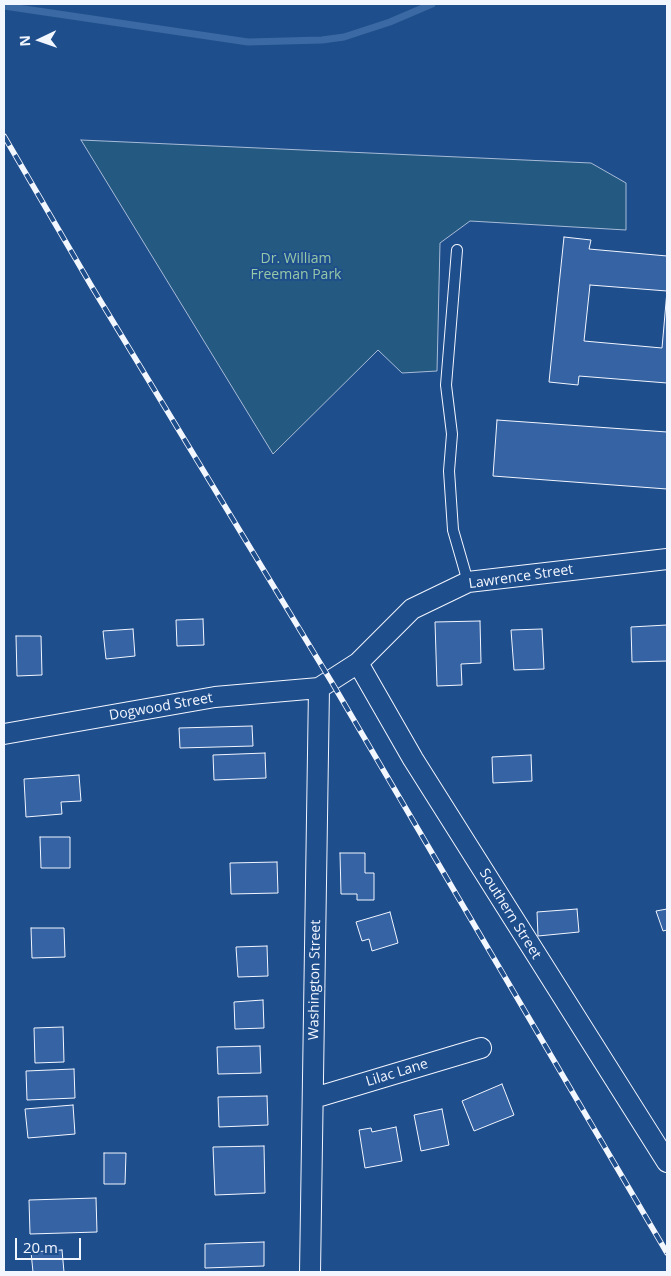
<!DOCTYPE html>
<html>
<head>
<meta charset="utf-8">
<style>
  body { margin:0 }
  #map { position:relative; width:671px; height:1276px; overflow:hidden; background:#1f4e8c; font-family:"Open Sans",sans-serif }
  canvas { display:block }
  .frame { position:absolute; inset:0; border:5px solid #f2f6ff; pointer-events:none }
  .north { position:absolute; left:15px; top:15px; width:50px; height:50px; -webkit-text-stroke:4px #1f4e8c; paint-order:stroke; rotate:267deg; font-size:14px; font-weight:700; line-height:20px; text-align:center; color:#f2f6ff }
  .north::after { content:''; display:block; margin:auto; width:18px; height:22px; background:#f2f6ff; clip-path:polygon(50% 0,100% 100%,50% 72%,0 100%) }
  .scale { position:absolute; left:15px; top:1238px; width:66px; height:22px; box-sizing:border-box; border:2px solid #f2f6ff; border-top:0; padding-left:6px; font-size:15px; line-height:18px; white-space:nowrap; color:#f2f6ff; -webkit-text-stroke:4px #1f4e8c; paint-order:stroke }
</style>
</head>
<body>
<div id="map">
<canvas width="671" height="1276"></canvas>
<div class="frame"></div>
<div class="north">N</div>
<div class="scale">20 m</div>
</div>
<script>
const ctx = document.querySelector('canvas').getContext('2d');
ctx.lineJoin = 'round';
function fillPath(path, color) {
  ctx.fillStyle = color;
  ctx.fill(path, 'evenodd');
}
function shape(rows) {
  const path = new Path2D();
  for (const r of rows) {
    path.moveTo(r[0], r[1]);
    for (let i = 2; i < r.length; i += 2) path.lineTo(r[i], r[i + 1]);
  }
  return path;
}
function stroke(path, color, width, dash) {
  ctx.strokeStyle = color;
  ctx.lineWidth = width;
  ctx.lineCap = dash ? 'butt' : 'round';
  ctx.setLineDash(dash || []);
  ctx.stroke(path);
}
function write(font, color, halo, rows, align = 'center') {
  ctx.font = font + ' "Open Sans",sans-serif';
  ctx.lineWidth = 4;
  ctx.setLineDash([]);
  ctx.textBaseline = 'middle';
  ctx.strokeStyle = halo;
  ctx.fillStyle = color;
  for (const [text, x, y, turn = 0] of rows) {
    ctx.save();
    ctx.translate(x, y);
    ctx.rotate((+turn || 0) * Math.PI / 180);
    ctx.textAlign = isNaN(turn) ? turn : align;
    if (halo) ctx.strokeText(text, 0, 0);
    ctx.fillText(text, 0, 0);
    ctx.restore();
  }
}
const green = shape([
  [81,140,591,163,626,183,626,230,470,221,440,243,437,371,402,373,378,350,273,454,81,140]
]);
const stream = shape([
  [4,6,248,42,322,40,344,37,390,22,432,4]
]);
const building = shape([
  [564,237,591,240,589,249,667,256,667,383,579,376,578,385,549,382,564,237],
  [590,285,667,291,662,348,584,341,590,285],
  [497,420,667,432,667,489,493,476,497,420],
  [203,619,204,645,177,646,176,620,203,619],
  [480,621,481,663,461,664,462,685,437,686,435,622,480,621],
  [667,625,667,661,632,662,631,627,667,625],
  [133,629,135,656,106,659,103,631,133,629],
  [542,629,544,669,514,670,511,630,542,629],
  [16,636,41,636,42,675,17,676,16,636],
  [252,726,253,746,180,748,179,728,252,726],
  [265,753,266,778,214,780,213,755,265,753],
  [531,755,532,781,493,783,492,757,531,755],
  [79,775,81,801,61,802,62,814,26,817,24,779,79,775],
  [40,837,70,837,70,868,41,868,40,837],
  [340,853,365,853,365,873,374,873,374,900,357,900,357,894,341,894,340,853],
  [277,862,278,893,231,894,230,863,277,862],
  [577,909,579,932,538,936,537,912,577,909],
  [667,909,667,930,663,931,656,911,667,909],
  [390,912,398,943,372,951,369,939,362,941,356,922,390,912],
  [31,928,64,928,65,957,32,958,31,928],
  [267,946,268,976,238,977,236,947,267,946],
  [263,1000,264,1028,235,1029,234,1002,263,1000],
  [63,1027,64,1062,35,1063,34,1028,63,1027],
  [260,1046,261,1073,218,1074,217,1047,260,1046],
  [74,1069,75,1098,27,1100,26,1071,74,1069],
  [502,1084,514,1115,474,1131,462,1101,502,1084],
  [267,1096,268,1125,219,1127,218,1097,267,1096],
  [73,1105,75,1134,28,1138,25,1109,73,1105],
  [442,1109,449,1145,421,1151,414,1115,442,1109],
  [396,1127,402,1161,365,1168,359,1130,371,1128,372,1132,396,1127],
  [264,1146,265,1193,215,1195,213,1147,264,1146],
  [104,1153,126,1153,125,1184,104,1184,104,1153],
  [96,1198,97,1232,30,1234,29,1200,96,1198],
  [264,1242,264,1266,205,1268,205,1244,264,1242],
  [62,1250,64,1272,33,1272,31,1252,62,1250]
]);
const service = shape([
  [457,250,446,385,452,434,449,471,453,530,468,582]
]);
const minor = shape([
  [358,663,413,759,667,1162],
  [4,734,215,697,319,688,358,663,412,609,468,582,667,559],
  [314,1098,481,1048],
  [310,1272,319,688]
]);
const rail = shape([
  [4,136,92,287,331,681,667,1253]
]);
const parkNames = [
  ["Dr. William",296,259],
  ["Freeman Park",296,275]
];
const streetNames = [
  ["Lawrence Street",521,577,-8],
  ["Dogwood Street",161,707,-10],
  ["Southern Street",510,914,58],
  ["Washington Street",315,980,-89],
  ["Lilac Lane",397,1073,-17]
];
fillPath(green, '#245a82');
stroke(green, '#a8bbd7', 1);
stroke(stream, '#3b69a3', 7);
fillPath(building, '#3563a3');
stroke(building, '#f2f6ff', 1);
stroke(service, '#f2f6ff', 12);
stroke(minor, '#f2f6ff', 22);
stroke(service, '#1f4e8c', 10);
stroke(minor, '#1f4e8c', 20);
stroke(rail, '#f2f6ff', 5.5);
stroke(rail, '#1f4e8c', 4, [11]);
write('14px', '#97c8a6', '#1f4e8c', parkNames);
write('14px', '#f2f6ff', '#1f4e8c', streetNames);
</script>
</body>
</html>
